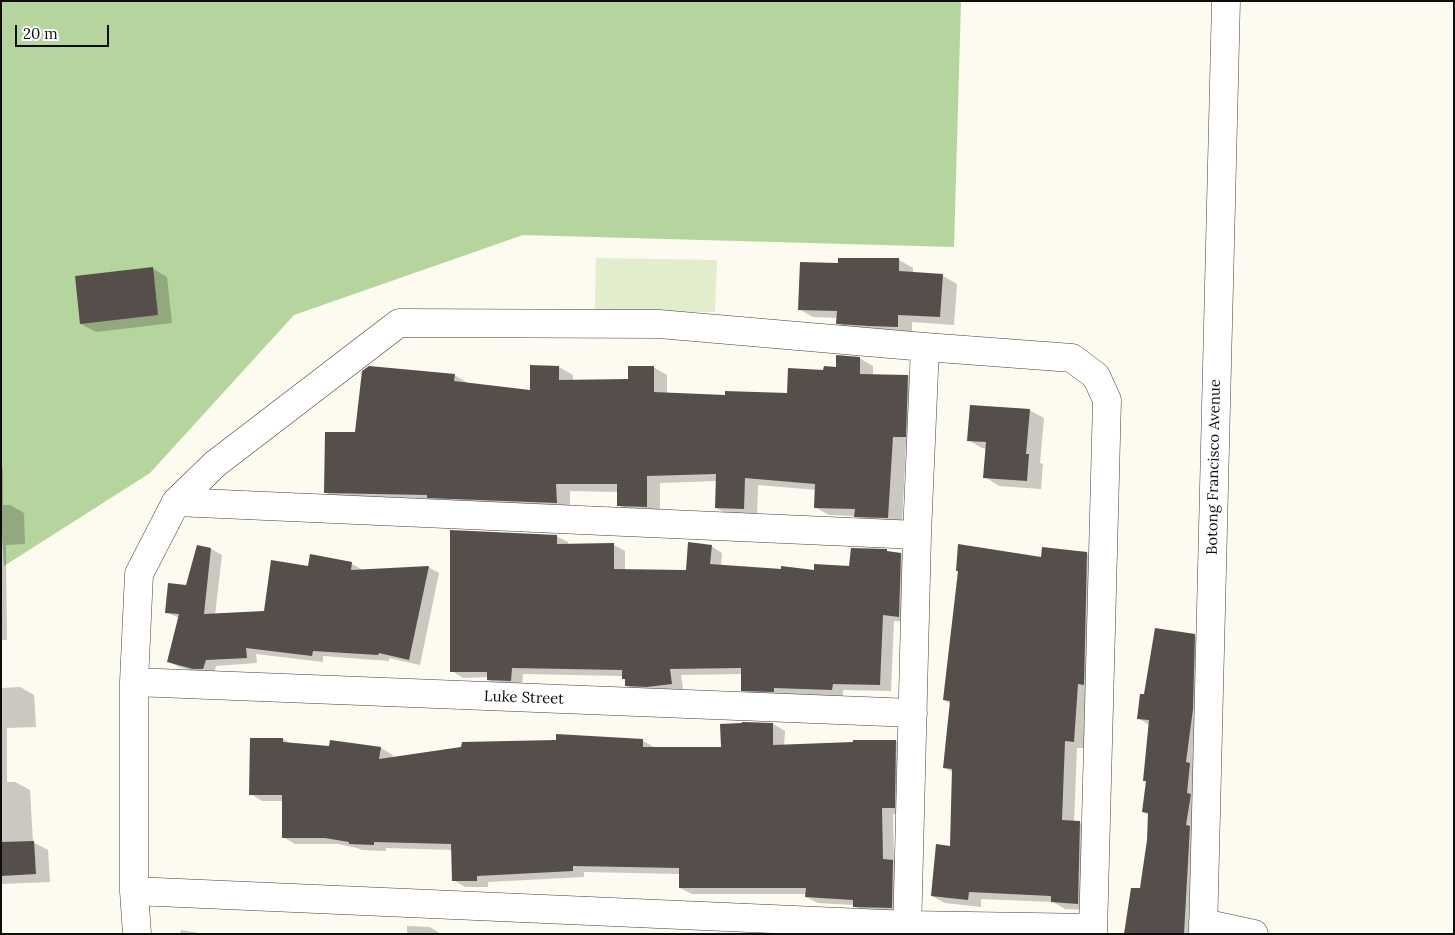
<!DOCTYPE html>
<html>
<head>
<meta charset="utf-8">
<style>
  body { margin:0 }
  #map { position:relative; width:1455px; height:935px; overflow:hidden; background:#fdfaef; font-family:Lora,serif }
  canvas { display:block }
  .frame { position:absolute; inset:0; border:2px solid #0d0d0d; pointer-events:none }
  .scale { position:absolute; left:15px; top:25px; width:94px; height:22px; box-sizing:border-box; border:2px solid #0d0d0d; border-top:0; padding-left:6px; font-size:15px; line-height:18px; white-space:nowrap; color:#0d0d0d; -webkit-text-stroke:4px #fff; paint-order:stroke }
</style>
</head>
<body>
<div id="map">
<canvas width="1455" height="935"></canvas>
<div class="frame"></div>
<div class="scale">20 m</div>
</div>
<script>
const ctx = document.querySelector('canvas').getContext('2d');
ctx.lineJoin = 'round';
function fillPath(path, color) {
  ctx.fillStyle = color;
  ctx.fill(path, 'evenodd');
}
function shape(rows) {
  const path = new Path2D();
  for (const r of rows) {
    path.moveTo(r[0], r[1]);
    for (let i = 2; i < r.length; i += 2) path.lineTo(r[i], r[i + 1]);
  }
  return path;
}
function stroke(path, color, width, dash) {
  ctx.strokeStyle = color;
  ctx.lineWidth = width;
  ctx.lineCap = dash ? 'butt' : 'round';
  ctx.setLineDash(dash || []);
  ctx.stroke(path);
}
function write(font, color, halo, rows, align = 'center') {
  ctx.font = font + ' Lora,serif';
  ctx.lineWidth = 5;
  ctx.setLineDash([]);
  ctx.textBaseline = 'middle';
  ctx.strokeStyle = halo;
  ctx.fillStyle = color;
  for (const [text, x, y, turn = 0] of rows) {
    ctx.save();
    ctx.translate(x, y);
    ctx.rotate((+turn || 0) * Math.PI / 180);
    ctx.textAlign = isNaN(turn) ? turn : align;
    if (halo) ctx.strokeText(text, 0, 0);
    ctx.fillText(text, 0, 0);
    ctx.restore();
  }
}
const forest = shape([
  [1,1,961,1,954,247,523,235,294,315,150,473,4,566,1,519]
]);
const pitch = shape([
  [596,258,717,260,715,312,595,311]
]);
const shadow = shape([
  [899,260,913,268,913,274,943,276,957,284,954,325,912,322,912,335,852,331,838,323,838,318,813,317,799,309,839,265],
  [152,268,167,277,172,323,96,332,81,324],
  [859,358,873,366,873,376,908,376,921,384,919,444,906,444,902,525,869,524,855,516,829,515,815,507,816,490,758,485,757,516,730,515,716,508,717,481,660,483,660,514,632,513,619,505,618,492,570,491,570,510,339,500,325,492,356,434,454,375,468,383,531,391,532,366,559,367,573,375,573,381,629,380,653,367,667,375,667,394,726,396,788,394,824,371,837,368],
  [1029,410,1044,418,1040,463,1043,464,1041,489,999,486,985,477,987,449,982,448,968,440],
  [1,467,3,468,3,505,10,505,24,513,25,544,6,545,7,640,2,640,2,688,20,687,34,695,36,727,7,728,7,782,15,782,30,790,33,842,48,850,50,882,1,884],
  [556,536,568,542,568,545,614,545,625,551,625,571,687,571,711,546,722,553,721,566,815,571,850,568,886,551,901,554,912,560,910,622,894,621,891,691,843,690,843,696,785,694,785,698,754,696,742,690,742,674,681,675,683,689,659,693,637,692,626,685,626,680,623,679,623,676,523,674,522,687,499,686,488,680,488,677,463,678,452,671],
  [211,549,222,555,215,615,266,612,309,567,311,556,352,564,363,570,428,567,439,573,420,665,389,658,389,661,323,656,323,662,256,654,257,663,216,666,214,675,205,674,179,667,168,661,179,618,166,612,187,586],
  [1043,549,1087,553,1100,561,1086,748,1077,748,1074,822,1080,823,1093,830,1091,910,1065,909,1053,902,981,899,981,907,945,903,932,896,951,847,954,773,945,768,951,704,944,700,1042,558],
  [1194,635,1206,642,1197,934,1125,934,1141,890,1148,840,1149,815,1143,812,1147,782,1144,780,1149,725,1138,718,1145,696],
  [773,724,785,731,784,746,896,741,908,748,906,814,893,814,894,862,905,868,903,914,866,913,853,905,818,903,806,897,807,894,692,894,680,888,680,874,584,872,584,877,488,882,488,887,465,887,453,880,453,850,386,848,386,851,362,850,357,848,338,844,295,844,283,837,284,801,262,801,251,794,283,739,291,744,330,748,331,741,381,748,393,755,392,759,643,741,654,747,722,748],
  [407,926,430,927,441,934,407,934],
  [181,930,204,934,180,934]
]);
const building = shape([
  [838,258,899,258,899,271,943,274,940,317,898,315,898,327,869,326,836,324,837,311,798,310,800,262,838,263],
  [153,267,158,315,80,324,75,276],
  [836,355,860,357,860,374,908,375,906,437,893,437,888,518,854,517,855,509,814,508,815,484,745,478,744,509,715,508,716,474,647,476,647,507,617,506,617,484,556,484,557,503,427,498,427,495,324,493,325,432,355,432,362,371,369,366,455,374,454,381,530,390,530,365,559,366,559,380,628,379,628,366,654,366,654,392,725,395,725,391,787,393,788,368,823,370,824,366,836,367],
  [970,405,1030,409,1026,454,1029,454,1027,481,983,478,986,442,967,441],
  [450,530,557,535,557,544,614,543,614,569,686,570,688,542,712,545,710,564,781,569,781,566,814,570,814,564,849,566,851,548,887,549,887,551,901,553,899,617,883,615,880,685,833,684,832,690,774,688,774,692,741,691,741,668,670,669,672,684,647,687,625,686,625,679,622,679,622,670,512,668,511,681,487,680,487,672,450,672],
  [958,544,1041,557,1042,547,1087,552,1084,685,1078,684,1074,742,1065,741,1062,820,1080,821,1078,904,1051,902,1051,896,969,892,968,900,931,896,936,844,950,846,952,769,943,768,950,701,943,700,958,571,956,571],
  [197,545,211,548,204,614,264,611,271,560,308,566,310,554,352,562,351,570,429,566,409,660,379,653,378,655,313,651,312,656,246,648,247,658,206,660,203,669,193,669,167,662,179,614,165,613,168,583,186,585],
  [1155,628,1195,634,1193,709,1186,762,1190,763,1187,793,1191,794,1186,825,1190,826,1184,934,1124,934,1131,888,1140,888,1147,840,1148,813,1142,812,1146,781,1143,781,1149,720,1137,719,1140,694,1144,694],
  [742,722,773,723,773,745,853,742,853,740,896,740,895,808,882,808,883,859,893,860,892,908,853,907,853,900,805,897,806,888,679,888,679,868,573,866,573,871,477,876,477,881,452,881,451,844,374,842,374,845,349,844,349,842,325,838,282,838,282,795,249,795,250,738,283,738,283,742,329,746,330,740,381,747,379,759,461,747,462,742,556,740,556,734,643,739,643,747,721,747,720,724,742,723],
  [34,841,36,874,1,876,1,842]
]);
const minor = shape([
  [176,502,917,535],
  [134,682,913,713],
  [134,891,908,925,1093,928],
  [1203,923,1254,934],
  [137,934,134,891,134,682,139,574,176,502,215,464,399,323,659,324,925,347,1072,358,1096,376,1107,400,1093,934],
  [907,934,917,535,925,347],
  [1203,934,1226,1]
]);
const streetNames = [
  ["Botong Francisco Avenue",1214,467,-89],
  ["Luke Street",524,698,2]
];
fillPath(forest, '#b6d49d');
fillPath(pitch, '#e2edcd');
fillPath(shadow, '#0003');
fillPath(building, '#554e4b');
stroke(minor, '#404040', 29);
stroke(minor, '#fff', 28);
write('15px', '#0d0d0d', '#fff', streetNames);
</script>
</body>
</html>
